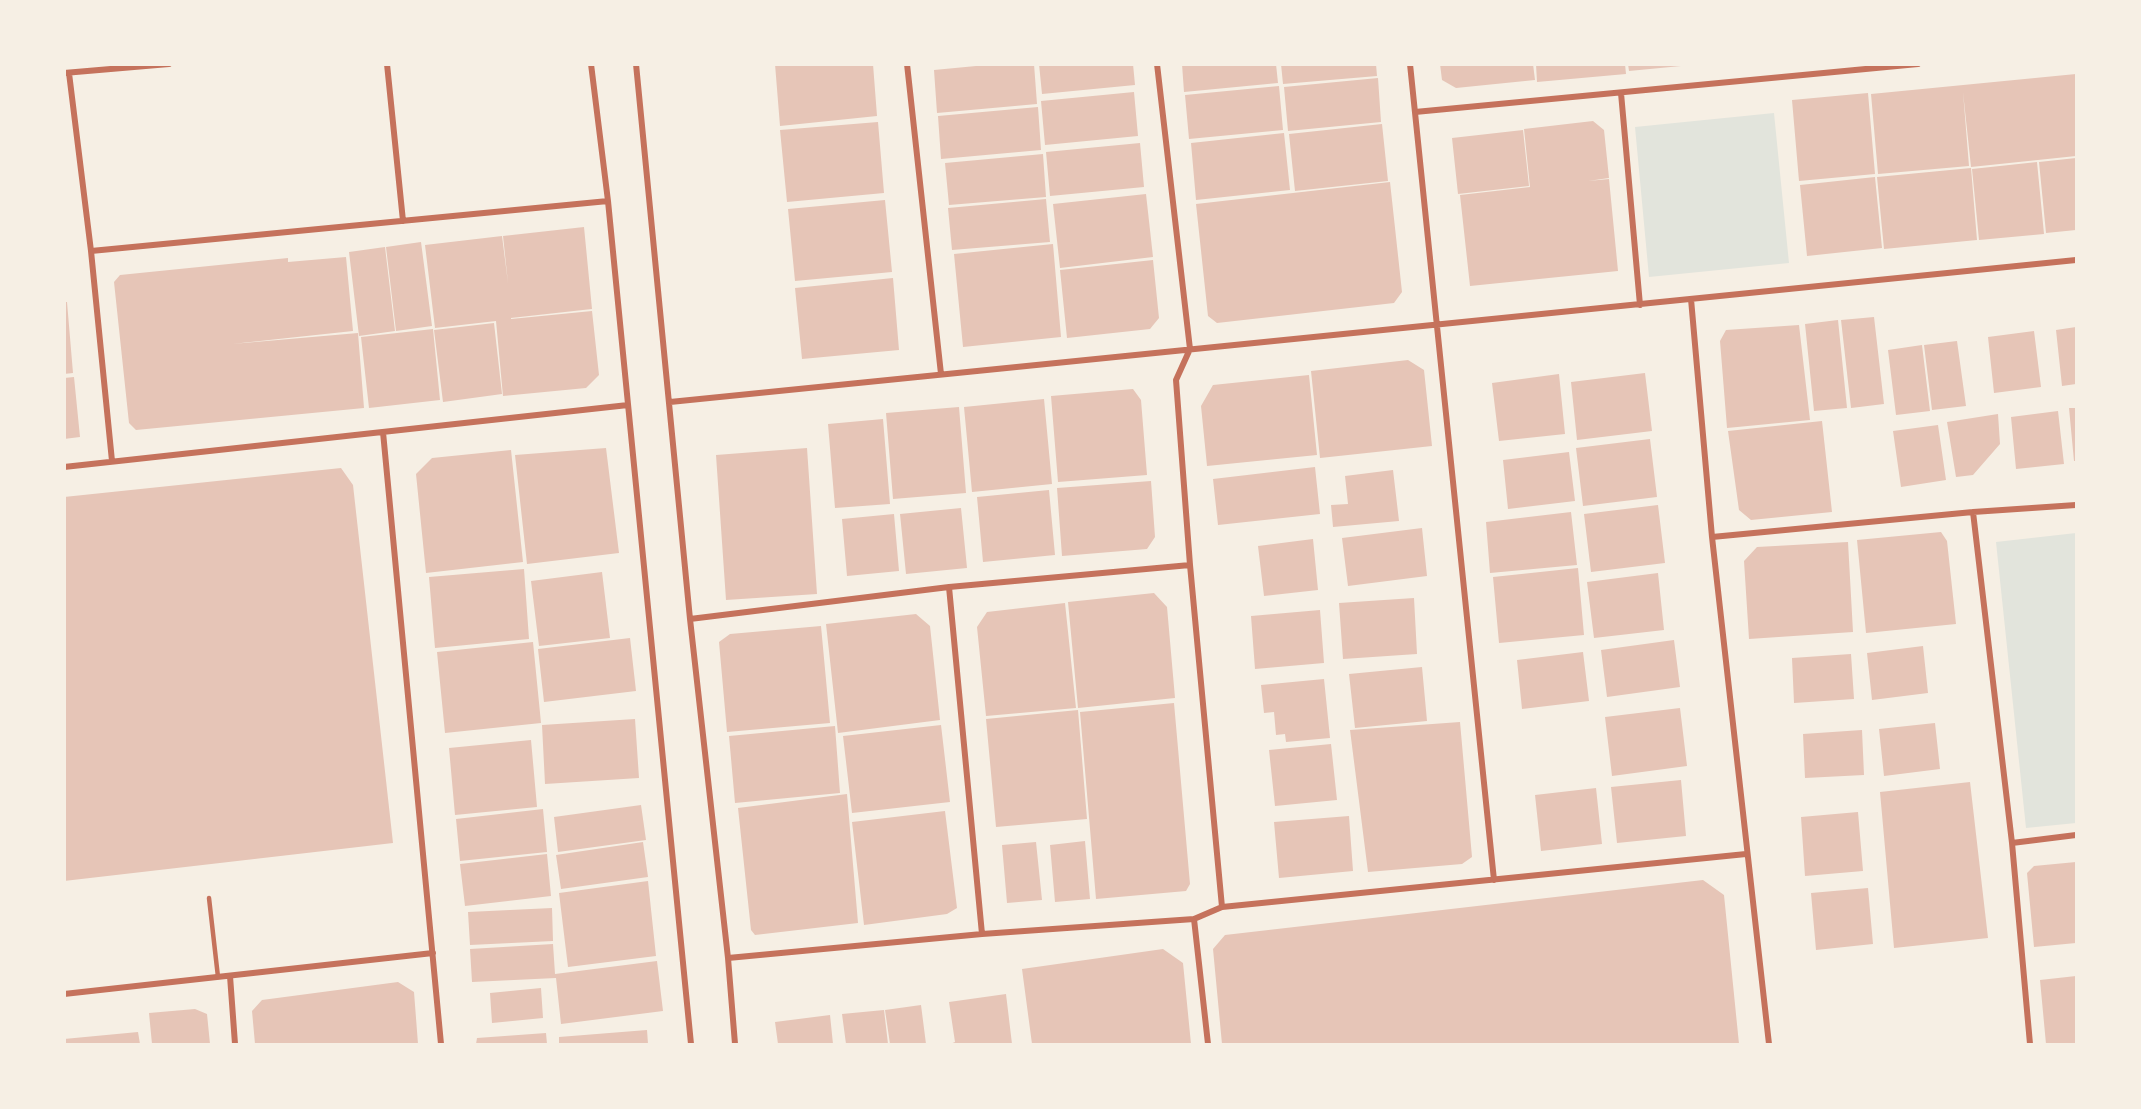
<!DOCTYPE html>
<html>
<head>
<meta charset="utf-8">
<style>
  body { margin:0 }
  #map { position:relative; width:2141px; height:1109px; overflow:hidden; background:#f6efe4; font-family:Raleway,sans-serif }
  canvas { display:block }
  .frame { position:absolute; inset:0; border:66px solid #f6efe4; pointer-events:none }
</style>
</head>
<body>
<div id="map">
<canvas width="2141" height="1109"></canvas>
<div class="frame"></div>
</div>
<script>
const ctx = document.querySelector('canvas').getContext('2d');
ctx.lineJoin = 'round';
function fillPath(path, color) {
  ctx.fillStyle = color;
  ctx.fill(path, 'evenodd');
}
function shape(rows) {
  const path = new Path2D();
  for (const r of rows) {
    path.moveTo(r[0], r[1]);
    for (let i = 2; i < r.length; i += 2) path.lineTo(r[i], r[i + 1]);
  }
  return path;
}
function stroke(path, color, width, dash) {
  ctx.strokeStyle = color;
  ctx.lineWidth = width;
  ctx.lineCap = dash ? 'butt' : 'round';
  ctx.setLineDash(dash || []);
  ctx.stroke(path);
}
const green = shape([
  [1774,113,1789,263,1649,277,1635,127],
  [2076,533,2076,823,2026,828,1996,542]
]);
const building = shape([
  [775,64,873,64,877,116,780,126],
  [997,64,1034,64,1037,104,937,113,934,70],
  [1039,64,1133,64,1135,85,1042,94],
  [1182,64,1276,64,1278,83,1184,92],
  [1281,64,1376,64,1377,76,1283,84],
  [1440,64,1533,64,1535,80,1456,88,1442,80],
  [1536,64,1625,64,1626,74,1537,82],
  [1628,64,1681,64,1681,66,1629,71],
  [2076,74,2076,156,1971,167,1963,92,1969,166,1878,174,1871,94],
  [1378,78,1381,122,1288,131,1284,87],
  [1279,86,1283,130,1189,139,1185,95],
  [1134,92,1138,136,1045,145,1041,101],
  [1868,93,1875,174,1799,181,1792,100],
  [1038,107,1041,150,941,159,938,116],
  [1593,121,1604,130,1609,178,1588,181,1609,179,1618,271,1470,286,1460,195,1530,187,1524,129],
  [878,122,884,193,787,202,780,130],
  [1382,124,1388,181,1295,191,1289,134],
  [1523,130,1529,186,1458,194,1452,138],
  [1284,133,1290,190,1196,200,1191,143],
  [1140,143,1144,187,1050,196,1046,152],
  [1043,154,1046,197,949,205,945,163],
  [2076,158,2076,230,2046,233,2039,162],
  [2037,162,2044,234,1979,240,1972,169],
  [1971,168,1977,240,1884,249,1877,177],
  [1875,177,1882,248,1807,256,1800,185],
  [1390,182,1402,292,1394,303,1217,323,1208,316,1196,204],
  [1146,194,1153,257,1060,268,1053,204],
  [1046,199,1050,242,952,250,948,208],
  [885,200,892,272,795,281,788,209],
  [584,227,592,309,511,318,511,319,592,311,599,375,586,388,503,396,496,321,435,328,425,245,502,236,508,283,503,236],
  [421,242,432,326,396,331,386,247],
  [1053,244,1061,337,963,347,954,254],
  [385,247,395,331,359,336,349,252],
  [346,257,353,331,232,344,358,333,364,408,136,430,129,423,114,282,120,275,288,258,288,262],
  [1153,260,1159,318,1150,329,1067,338,1060,270],
  [893,278,899,350,802,359,795,288],
  [64,302,67,302,73,373,64,374],
  [1874,317,1884,404,1851,408,1841,320],
  [1838,320,1847,408,1814,411,1805,324],
  [494,323,502,394,443,402,434,330],
  [1799,325,1810,420,1727,428,1720,341,1726,330],
  [2076,327,2076,384,2062,386,2056,330],
  [433,329,440,400,369,408,361,337],
  [2034,331,2041,387,1994,393,1988,337],
  [1957,341,1966,406,1932,410,1924,345],
  [1922,345,1930,411,1896,415,1888,350],
  [1408,360,1424,370,1432,446,1320,458,1311,371],
  [1645,373,1652,431,1577,440,1571,382],
  [1559,374,1565,434,1499,441,1492,383],
  [1309,375,1317,455,1207,466,1201,406,1213,385],
  [74,377,80,437,64,439,64,378],
  [1133,389,1141,400,1147,475,1058,482,1051,396],
  [1044,399,1052,484,972,492,964,407],
  [959,407,966,493,893,499,886,413],
  [2069,408,2076,408,2076,461,2074,461],
  [2058,411,2064,464,2016,469,2011,417],
  [1998,414,2000,444,1973,475,1956,477,1947,422],
  [883,419,890,504,835,508,828,424],
  [1822,421,1832,512,1751,520,1739,510,1728,431],
  [1938,425,1946,480,1901,487,1893,431],
  [1650,439,1657,497,1583,506,1576,448],
  [606,448,619,553,527,564,515,455],
  [807,448,817,594,726,600,716,455],
  [511,450,523,562,426,573,416,474,432,458],
  [1569,452,1575,501,1508,509,1503,460],
  [1315,467,1320,514,1218,525,1213,479],
  [341,468,353,485,393,843,64,881,64,497],
  [1393,470,1399,521,1333,527,1331,505,1348,504,1345,476],
  [1151,481,1155,537,1147,549,1062,556,1057,488],
  [1049,490,1055,555,983,562,977,497],
  [1658,505,1665,563,1591,572,1584,514],
  [961,508,967,568,906,574,900,514],
  [1571,512,1577,565,1490,573,1486,522],
  [894,514,899,571,847,576,842,519],
  [1422,528,1427,576,1348,586,1342,538],
  [1941,532,1947,541,1956,624,1866,633,1857,540],
  [1313,539,1318,590,1264,596,1258,546],
  [1848,542,1853,632,1749,639,1744,561,1757,547],
  [1578,568,1584,635,1499,643,1493,577],
  [524,569,529,639,435,648,429,577],
  [602,572,610,638,539,646,531,581],
  [1658,573,1664,630,1594,638,1587,582],
  [1154,593,1167,607,1175,698,1078,708,1068,602],
  [1414,598,1417,654,1343,659,1339,603],
  [1065,603,1076,708,986,716,977,627,987,612],
  [1320,610,1324,663,1255,669,1251,616],
  [916,614,930,626,940,720,838,733,826,624],
  [821,626,830,723,727,732,719,642,730,634],
  [630,638,636,691,544,702,538,649],
  [1674,640,1680,687,1607,697,1601,650],
  [533,642,541,723,445,733,437,652],
  [1923,646,1928,693,1872,700,1867,653],
  [1583,652,1589,701,1522,709,1517,660],
  [1851,654,1854,699,1794,703,1792,658],
  [1422,667,1427,721,1355,728,1349,674],
  [1324,679,1330,738,1286,742,1285,734,1276,735,1274,712,1264,713,1261,685],
  [1174,703,1190,884,1186,891,1096,899,1080,712],
  [1680,708,1687,766,1612,776,1605,717],
  [1078,710,1087,819,996,827,986,719],
  [635,719,639,778,545,784,542,725],
  [1460,722,1472,857,1462,864,1368,872,1350,730],
  [1935,723,1940,769,1884,776,1879,729],
  [941,725,950,802,852,813,843,736],
  [835,726,840,793,735,803,729,736],
  [1862,730,1864,775,1805,778,1803,734],
  [531,740,537,807,455,815,449,748],
  [1331,744,1337,800,1275,806,1269,750],
  [1681,780,1686,836,1617,843,1611,787],
  [1970,782,1988,938,1894,948,1880,792],
  [1596,788,1602,844,1541,851,1535,795],
  [847,794,858,923,755,935,751,930,738,808],
  [641,805,646,840,558,852,554,817],
  [543,809,547,852,460,861,456,819],
  [945,811,957,908,947,914,864,925,852,822],
  [1858,812,1863,871,1805,876,1801,817],
  [1349,816,1353,871,1279,878,1274,822],
  [1085,841,1090,899,1055,902,1050,845],
  [643,842,648,877,561,889,556,855],
  [1036,842,1042,900,1007,903,1002,845],
  [547,854,551,896,465,906,460,864],
  [2076,862,2076,943,2034,947,2027,873,2034,866],
  [1703,880,1724,895,1739,1044,1222,1044,1213,949,1225,935],
  [648,881,656,956,568,967,559,893],
  [1868,888,1873,944,1816,950,1811,893],
  [552,908,553,941,470,945,468,912],
  [553,944,555,974,657,961,663,1011,561,1024,556,978,472,982,470,949],
  [1163,949,1183,963,1191,1044,1032,1044,1022,969],
  [2076,976,2076,1043,2046,1044,2040,980],
  [398,982,414,992,418,1044,255,1044,252,1011,262,1000],
  [541,988,543,1018,492,1023,490,993],
  [1006,994,1012,1044,950,1044,955,1042,949,1002],
  [921,1005,926,1044,890,1044,885,1010],
  [195,1009,207,1014,210,1044,152,1044,149,1013],
  [884,1010,888,1044,846,1044,842,1014],
  [830,1015,833,1044,778,1044,775,1022],
  [647,1030,648,1044,559,1044,559,1037],
  [138,1032,140,1044,64,1044,64,1039],
  [546,1033,547,1044,476,1044,477,1038]
]);
const service = shape([
  [209,898,218,977]
]);
const minor = shape([
  [387,64,403,221],
  [591,64,608,201,691,1044],
  [636,64,690,619,728,958,735,1044],
  [907,64,941,374],
  [1157,64,1190,349,1176,380,1190,565,1222,907],
  [1410,64,1494,880],
  [64,73,169,64],
  [69,73,91,251,112,461],
  [1621,93,1640,305],
  [1415,112,1918,64],
  [91,251,608,201],
  [1691,299,1712,537,1769,1044],
  [670,402,2076,260],
  [383,432,441,1044],
  [64,467,628,405],
  [1973,512,2012,843,2030,1044],
  [1712,537,1973,512,2076,505],
  [949,587,982,934],
  [690,619,949,587,1190,565],
  [2012,843,2076,835],
  [1194,919,1208,1044],
  [728,958,982,934,1194,919,1222,907,1746,854],
  [230,976,235,1044],
  [64,994,433,953]
]);
fillPath(green, '#e2e4dc');
fillPath(building, '#e6c5b7');
stroke(service, '#c5725c', 4.5);
stroke(minor, '#c5725c', 6);
</script>
</body>
</html>
